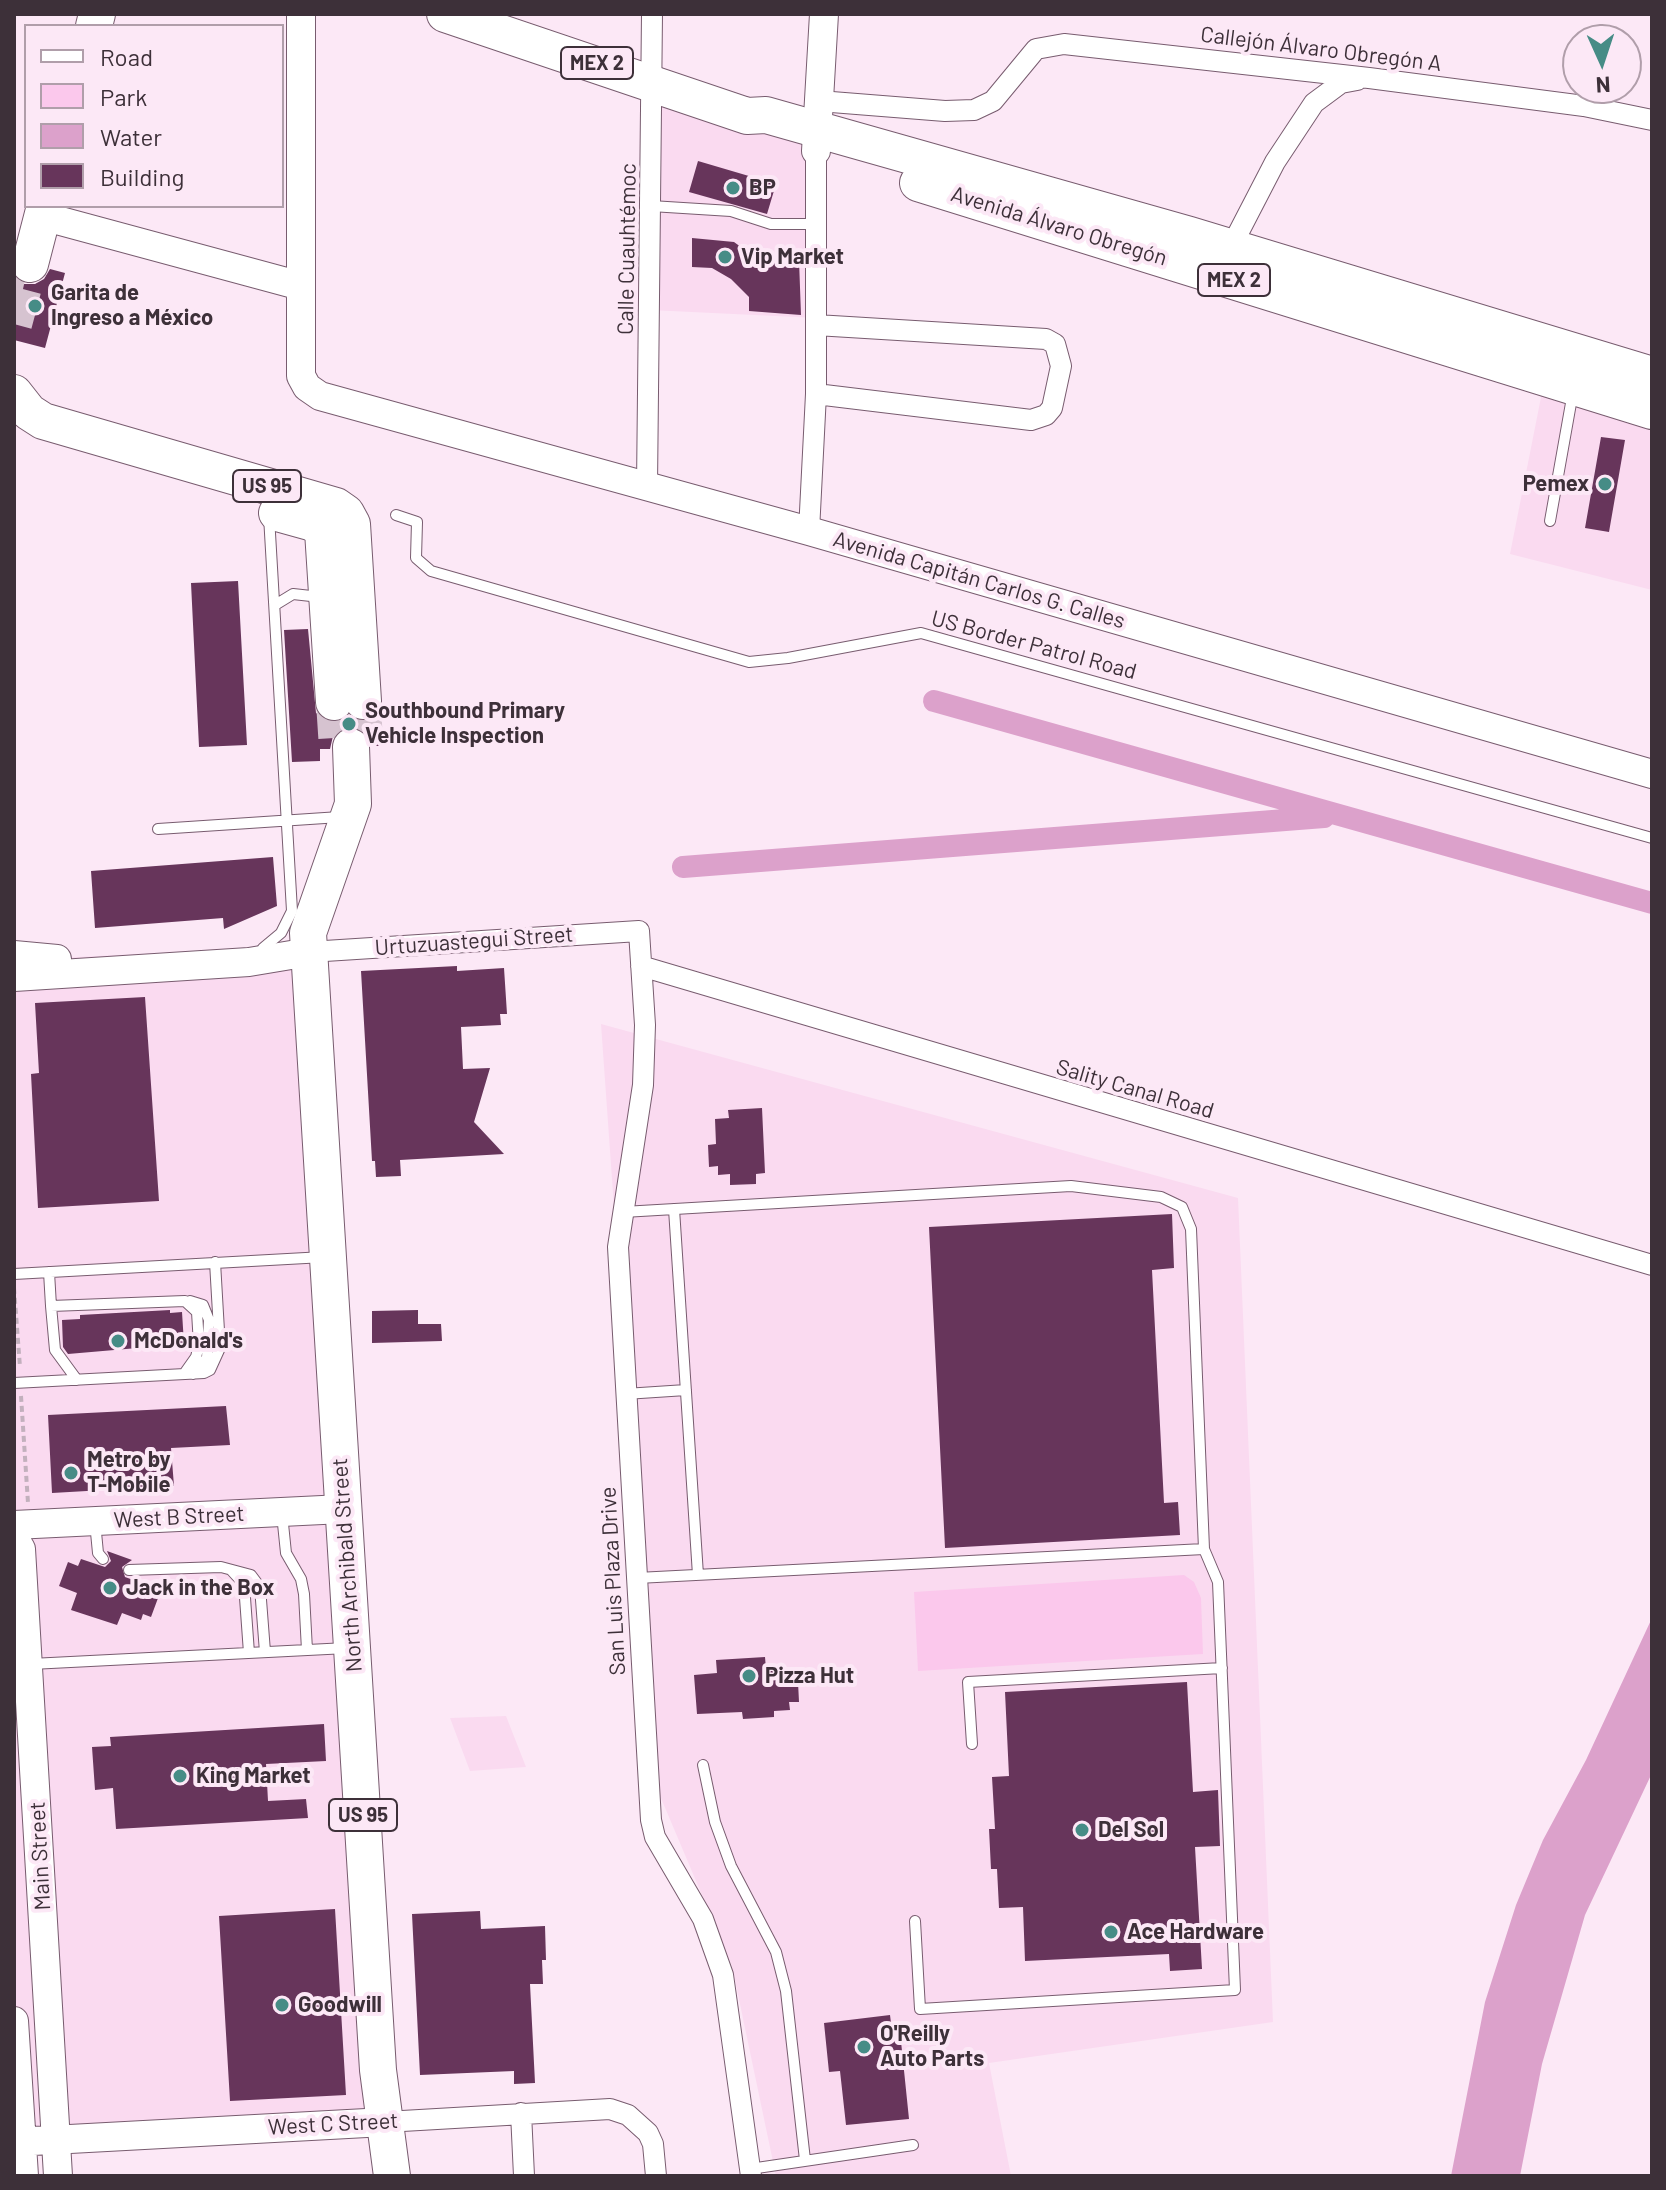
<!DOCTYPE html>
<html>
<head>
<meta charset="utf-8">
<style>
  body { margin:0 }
  #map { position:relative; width:1666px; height:2190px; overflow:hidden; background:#fce8f6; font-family:Barlow,sans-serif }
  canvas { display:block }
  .frame { position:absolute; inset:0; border:16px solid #3d3039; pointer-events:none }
  .legend { position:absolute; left:24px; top:24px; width:260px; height:184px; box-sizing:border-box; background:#fce8f6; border:2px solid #b09eaa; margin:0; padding:10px 14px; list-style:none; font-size:24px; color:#3d3039 }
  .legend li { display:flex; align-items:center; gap:16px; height:40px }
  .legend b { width:40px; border:2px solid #b09eaa }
  .north { position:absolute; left:1562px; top:24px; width:80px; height:80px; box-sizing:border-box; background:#fce8f6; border:2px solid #b09eaa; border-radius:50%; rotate:177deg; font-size:22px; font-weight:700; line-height:32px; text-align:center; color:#3d3039 }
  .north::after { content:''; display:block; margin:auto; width:28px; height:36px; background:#468c86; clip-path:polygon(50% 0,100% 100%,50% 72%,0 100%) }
</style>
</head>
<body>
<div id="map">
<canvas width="1666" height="2190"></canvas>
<div class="frame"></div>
<ul class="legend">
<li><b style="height:10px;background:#fff"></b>Road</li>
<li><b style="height:22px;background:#fbc8ec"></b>Park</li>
<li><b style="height:22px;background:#dca1cb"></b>Water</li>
<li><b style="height:22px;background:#67355b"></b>Building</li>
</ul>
<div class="north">N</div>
</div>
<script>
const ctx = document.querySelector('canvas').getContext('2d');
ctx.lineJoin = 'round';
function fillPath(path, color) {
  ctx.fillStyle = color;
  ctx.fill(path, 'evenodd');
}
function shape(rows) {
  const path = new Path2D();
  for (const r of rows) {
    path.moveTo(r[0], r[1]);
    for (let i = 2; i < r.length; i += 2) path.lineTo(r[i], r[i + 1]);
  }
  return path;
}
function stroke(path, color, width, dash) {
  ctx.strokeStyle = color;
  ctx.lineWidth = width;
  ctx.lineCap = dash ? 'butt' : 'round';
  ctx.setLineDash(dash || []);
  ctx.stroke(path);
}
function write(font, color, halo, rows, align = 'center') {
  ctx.font = font + ' Barlow,sans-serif';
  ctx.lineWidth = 8;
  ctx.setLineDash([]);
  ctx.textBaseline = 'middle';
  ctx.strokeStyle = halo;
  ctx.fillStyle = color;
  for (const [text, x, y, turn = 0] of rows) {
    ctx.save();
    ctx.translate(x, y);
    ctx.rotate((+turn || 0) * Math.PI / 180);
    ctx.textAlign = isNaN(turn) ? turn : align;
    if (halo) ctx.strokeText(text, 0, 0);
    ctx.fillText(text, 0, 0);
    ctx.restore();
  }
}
const built = shape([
  [654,82,817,139,817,318,650,310],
  [1545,377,1652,411,1652,590,1510,554],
  [308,946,385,2122,14,2142,14,960],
  [601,1024,1238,1198,1273,2022,989,2063,1011,2176,776,2176,732,1966,655,1784],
  [506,1716,526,1767,470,1771,450,1718]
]);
const green = shape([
  [1184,1575,1194,1582,1201,1598,1203,1654,918,1671,914,1592]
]);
const water = shape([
  [1652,1618,1652,1773,1585,1915,1542,2064,1520,2176,1451,2176,1485,2002,1516,1905,1543,1840,1586,1760]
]);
const canal = shape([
  [934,701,1652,903],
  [683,867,1324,817]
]);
const building = shape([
  [698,161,776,184,767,214,689,192],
  [692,238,734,242,760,261,799,260,801,315,749,311,749,297,731,279,712,268,692,267],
  [50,269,65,273,45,348,14,340,14,277,24,284,35,284,44,279],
  [1601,437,1625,440,1609,532,1585,528],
  [238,581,247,745,199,747,191,583],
  [308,629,316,713,335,723,349,716,365,722,379,713,381,746,372,746,362,729,350,726,333,736,330,749,320,749,320,761,292,762,284,630],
  [273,857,277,906,224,929,223,918,95,928,91,871],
  [457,966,457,971,504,968,507,1014,500,1014,501,1025,461,1027,463,1069,490,1068,474,1122,504,1154,400,1160,401,1176,376,1177,375,1161,372,1161,361,971],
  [145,997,159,1201,38,1208,31,1074,39,1073,35,1003],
  [762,1108,765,1173,756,1174,756,1184,730,1185,730,1174,718,1175,718,1166,709,1167,708,1145,716,1144,715,1119,729,1118,728,1110],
  [1172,1214,1174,1268,1152,1270,1164,1503,1178,1502,1180,1535,945,1548,929,1227],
  [170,1310,170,1313,182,1312,184,1344,68,1354,63,1347,62,1320,80,1319,80,1315],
  [418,1310,418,1324,441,1324,442,1341,372,1343,372,1311],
  [226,1406,230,1445,171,1448,174,1486,52,1493,48,1415],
  [107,1551,132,1560,122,1567,125,1577,161,1590,151,1617,143,1614,141,1620,122,1613,117,1625,71,1610,77,1593,59,1586,68,1562,78,1566,81,1559,105,1567,111,1561],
  [765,1657,766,1669,787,1668,788,1683,798,1682,799,1702,789,1702,790,1710,774,1711,774,1717,743,1719,742,1712,697,1714,694,1675,717,1673,716,1660],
  [1187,1682,1193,1792,1218,1790,1220,1846,1195,1847,1202,1969,1170,1971,1169,1954,1025,1961,1023,1907,999,1908,997,1869,991,1869,989,1829,995,1829,992,1777,1009,1776,1005,1692],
  [324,1724,326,1761,266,1764,268,1801,306,1799,308,1818,116,1829,113,1788,95,1790,92,1747,111,1746,110,1737],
  [335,1909,346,2095,230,2101,219,1916],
  [480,1911,481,1929,545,1926,546,1960,542,1960,543,1984,530,1984,535,2083,514,2084,514,2071,420,2075,412,1914],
  [890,2015,891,2023,899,2022,909,2119,846,2125,840,2071,829,2072,824,2023]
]);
const secondaryTunnel = shape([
  [14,287,23,289]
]);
const highwayTunnel = shape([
  [14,324,30,264],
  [363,701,365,746],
  [334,702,337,748]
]);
const path = shape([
  [14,1288,20,1367],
  [21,1396,28,1503]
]);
const lane = shape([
  [651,206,731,211,771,224,816,224],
  [396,515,417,522,416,558,431,571,749,662,788,658,921,633,1652,838],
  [1550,521,1573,392],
  [275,605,293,594,311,596,320,603],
  [158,829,340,817],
  [263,948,281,933,292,911,269,516],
  [674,1209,698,1575],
  [623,1212,1071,1186,1161,1197,1182,1207,1191,1229,1204,1549,637,1578],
  [49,1272,51,1306],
  [14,1274,324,1257],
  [190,1301,203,1305,209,1320,207,1358,193,1374],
  [77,1380,55,1350,51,1306,185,1301,197,1312,199,1345,196,1357,184,1374],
  [14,1383,204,1373,210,1370,220,1348,215,1262],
  [625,1394,686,1390],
  [282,1514,286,1553,301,1579,304,1594,307,1650],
  [95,1522,98,1553,103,1559],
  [129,1570,221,1567,251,1575,260,1587,265,1652],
  [232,1571,244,1584,249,1653],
  [31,1664,347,1648],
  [972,1744,968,1682,1222,1668],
  [703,1765,715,1822,731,1866,776,1952,786,1991,805,2160],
  [915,1921,920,2009,1235,1990,1218,1582,1204,1549],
  [750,2169,913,2145]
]);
const street = shape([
  [819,101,945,111,974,110,993,101,1036,49,1064,44,1369,78,1584,106,1652,120],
  [1231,247,1275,162,1314,103,1341,83,1357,80],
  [816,394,1031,420,1046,415,1052,408,1061,366,1055,344,1046,339,816,325],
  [647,486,652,14],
  [809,531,816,394,816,151],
  [309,952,639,931,645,1025,643,1085,618,1247,651,1820,655,1837,703,1919,723,1975,751,2176],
  [641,966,1652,1265],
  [521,2113,524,2176],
  [385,2122,610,2109,628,2115,648,2133,653,2144,656,2176]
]);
const secondary = shape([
  [301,14,301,376,307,387,320,396,809,531,1652,774],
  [816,151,824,14],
  [42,216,301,286],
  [14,955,57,959],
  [14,977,249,962,309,952],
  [14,1525,343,1509],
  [14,1537,21,1549,58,2176],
  [14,2021,24,2176],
  [14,2142,385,2122]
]);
const highway = shape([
  [445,14,747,116,766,115,1190,235,1652,375],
  [94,26,97,14],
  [918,183,1652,411],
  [30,264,45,206],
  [14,393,29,412,43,421,336,506,346,513,352,524,363,701],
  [277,513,313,523,323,531,334,702],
  [351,747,353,804,308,933,378,2070,392,2176]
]);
const markers = [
  [733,188,8,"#468c86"],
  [725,257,8,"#468c86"],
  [35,306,8,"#468c86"],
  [1605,484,8,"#468c86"],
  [349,724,8,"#468c86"],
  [118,1341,8,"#468c86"],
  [71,1473,8,"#468c86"],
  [110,1588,8,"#468c86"],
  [749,1676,8,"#468c86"],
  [180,1776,8,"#468c86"],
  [1082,1830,8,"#468c86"],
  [1111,1932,8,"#468c86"],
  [282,2005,8,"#468c86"],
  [864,2047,8,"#468c86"]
];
const shields = [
  [597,63,72],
  [1234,280,72],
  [267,486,68],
  [363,1815,68]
];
const shieldNames = [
  ["MEX 2",597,63],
  ["MEX 2",1234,280],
  ["US 95",267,486],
  ["US 95",363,1815]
];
const streetNames = [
  ["Callejón Álvaro Obregón A",1321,49,7],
  ["Avenida Álvaro Obregón",1059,226,17],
  ["Calle Cuauhtémoc",627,249,-89],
  ["Avenida Capitán Carlos G. Calles",979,580,16],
  ["US Border Patrol Road",1034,645,15],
  ["Urtuzuastegui Street",474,941,-4],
  ["Sality Canal Road",1135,1089,16],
  ["West B Street",179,1517,-3],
  ["North Archibald Street",347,1565,-94],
  ["San Luis Plaza Drive",613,1581,-93],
  ["Main Street",40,1856,-93],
  ["West C Street",333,2124,-3]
];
const poiNames = [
  ["BP",749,188],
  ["Vip Market",741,257],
  ["Garita de",51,293],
  ["Ingreso a México",51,318],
  ["Pemex",1589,484,"right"],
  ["Southbound Primary",365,711],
  ["Vehicle Inspection",365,736],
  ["McDonald's",134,1341],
  ["Metro by",87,1460],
  ["T-Mobile",87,1485],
  ["Jack in the Box",126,1588],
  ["Pizza Hut",765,1676],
  ["King Market",196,1776],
  ["Del Sol",1098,1830],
  ["Ace Hardware",1127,1932],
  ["Goodwill",298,2005],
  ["O'Reilly",880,2034],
  ["Auto Parts",880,2059]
];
fillPath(built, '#fadaf0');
fillPath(green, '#fbc8ec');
fillPath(water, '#dca1cb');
stroke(canal, '#dca1cb', 22);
fillPath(building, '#67355b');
stroke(secondaryTunnel, '#d6c3d0', 28, [28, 14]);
stroke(highwayTunnel, '#d6c3d0', 36, [36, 18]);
stroke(lane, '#785c6f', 12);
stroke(street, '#785c6f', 22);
stroke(secondary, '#785c6f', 30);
stroke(highway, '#785c6f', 38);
stroke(path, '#c2b0bd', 4, [6, 4]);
stroke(lane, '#fff', 10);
stroke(street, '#fff', 20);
stroke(secondary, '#fff', 28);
stroke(highway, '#fff', 36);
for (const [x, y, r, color] of markers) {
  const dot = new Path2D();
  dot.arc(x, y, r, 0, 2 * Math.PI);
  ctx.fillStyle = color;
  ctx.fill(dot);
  stroke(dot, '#fce8f6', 3);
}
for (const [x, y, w] of shields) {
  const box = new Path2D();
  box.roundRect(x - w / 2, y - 16, w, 32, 6);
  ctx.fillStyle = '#fce8f6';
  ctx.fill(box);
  stroke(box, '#3d3039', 2);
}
write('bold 20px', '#3d3039', null, shieldNames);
write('22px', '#3d3039', '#fce8f6', streetNames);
write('bold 22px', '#3d3039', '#fce8f6', poiNames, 'left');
</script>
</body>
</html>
